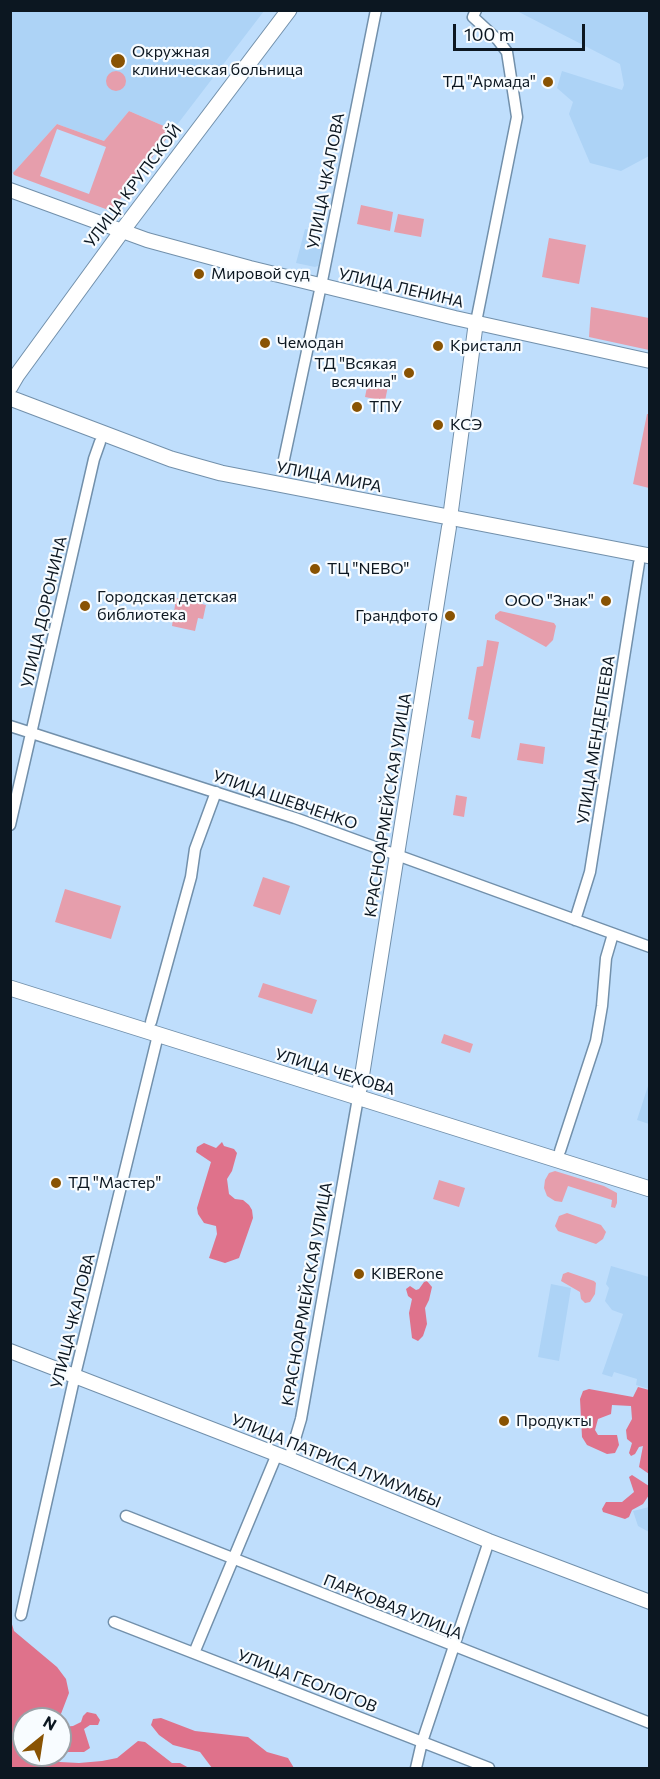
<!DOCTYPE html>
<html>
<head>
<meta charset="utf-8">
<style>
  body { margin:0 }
  #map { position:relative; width:660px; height:1779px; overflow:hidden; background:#bfdefc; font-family:Commissioner,sans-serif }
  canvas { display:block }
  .frame { position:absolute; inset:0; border:12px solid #0c1721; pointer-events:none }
  .north { position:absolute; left:12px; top:1707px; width:60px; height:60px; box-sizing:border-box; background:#f8fcff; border:2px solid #9aa0a6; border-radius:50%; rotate:30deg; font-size:16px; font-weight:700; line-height:24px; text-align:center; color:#0c1721 }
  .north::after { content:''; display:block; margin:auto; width:21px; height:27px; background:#895303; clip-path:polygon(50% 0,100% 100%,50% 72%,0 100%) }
  .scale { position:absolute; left:453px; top:24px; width:132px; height:27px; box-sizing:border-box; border:3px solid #0c1721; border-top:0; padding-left:8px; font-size:18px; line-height:21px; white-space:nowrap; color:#0c1721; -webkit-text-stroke:4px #f8fcff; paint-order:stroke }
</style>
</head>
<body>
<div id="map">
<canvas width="660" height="1779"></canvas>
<div class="frame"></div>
<div class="north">N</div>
<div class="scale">100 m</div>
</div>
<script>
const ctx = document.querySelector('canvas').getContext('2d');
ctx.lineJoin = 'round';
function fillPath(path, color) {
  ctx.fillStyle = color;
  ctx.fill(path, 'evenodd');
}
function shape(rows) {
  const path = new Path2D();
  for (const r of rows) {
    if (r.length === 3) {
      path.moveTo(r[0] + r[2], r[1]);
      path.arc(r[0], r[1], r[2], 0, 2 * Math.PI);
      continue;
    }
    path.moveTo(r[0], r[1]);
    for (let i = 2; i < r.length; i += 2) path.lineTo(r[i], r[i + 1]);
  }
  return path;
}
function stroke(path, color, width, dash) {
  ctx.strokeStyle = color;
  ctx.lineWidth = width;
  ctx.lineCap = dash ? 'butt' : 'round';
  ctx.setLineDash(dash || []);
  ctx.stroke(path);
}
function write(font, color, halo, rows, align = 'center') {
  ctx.font = font + ' Commissioner,sans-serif';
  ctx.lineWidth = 4.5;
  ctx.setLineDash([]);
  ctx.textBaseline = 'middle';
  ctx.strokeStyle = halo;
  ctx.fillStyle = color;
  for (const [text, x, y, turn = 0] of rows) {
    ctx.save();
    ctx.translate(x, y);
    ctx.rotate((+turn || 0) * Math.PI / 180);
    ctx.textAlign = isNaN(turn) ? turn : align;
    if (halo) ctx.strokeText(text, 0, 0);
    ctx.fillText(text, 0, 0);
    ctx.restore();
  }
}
const built = shape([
  [10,11,264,11,173,130,129,111,104,141,57,124,13,173,10,172],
  [517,11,649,11,649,156,621,171,590,163,569,114,573,102,557,88,562,71,622,90,624,85,620,64],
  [305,229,323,233,321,241,323,243,318,266,315,267,296,263],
  [649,1083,649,1124,637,1120],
  [611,1266,649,1277,649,1389,636,1385,637,1379,614,1372,612,1377,602,1374,623,1314,612,1310,605,1301,609,1288,606,1284],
  [551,1284,571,1288,559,1361,538,1357],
  [649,1505,650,1532,649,1532,638,1526,633,1511,649,1507]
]);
const green = shape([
  [116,81,10],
  [129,111,173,130,111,211,14,175,13,173,57,124,104,141],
  [57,129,106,147,89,194,40,176],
  [361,205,393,212,390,231,357,224],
  [398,214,424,219,421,237,394,232],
  [549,238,586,245,579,284,542,277],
  [591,307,649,318,649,350,589,337],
  [368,382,388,386,385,401,365,397],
  [647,414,650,414,649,488,633,484],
  [176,598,206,605,203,619,198,618,195,631,172,626],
  [500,611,554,623,556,626,553,640,546,647,495,619,495,615],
  [487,640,499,642,480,739,471,737,474,721,468,719,477,667,483,666],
  [520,743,545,747,543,764,517,760],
  [456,795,467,797,464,817,453,815],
  [263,877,290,886,280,915,253,906],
  [65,889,121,906,111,939,55,922],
  [263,983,317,1000,312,1014,258,997],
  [444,1034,473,1044,470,1053,441,1043],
  [555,1171,604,1186,617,1193,617,1203,615,1208,611,1207,612,1200,568,1186,562,1202,555,1201,547,1196,544,1188,545,1180,549,1173],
  [439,1180,465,1188,459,1207,433,1199],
  [567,1213,601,1225,606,1232,603,1239,596,1244,558,1231,555,1226,559,1216],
  [568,1272,594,1281,596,1283,595,1294,590,1302,585,1303,581,1299,580,1292,561,1281,563,1274]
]);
const forest = shape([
  [222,1142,224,1146,234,1149,237,1153,232,1171,227,1179,229,1194,235,1199,243,1200,249,1205,252,1210,253,1218,239,1258,225,1263,209,1258,217,1234,216,1226,204,1223,198,1214,197,1208,211,1162,196,1152,197,1147,204,1143,216,1148],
  [427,1281,432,1287,429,1300,425,1308,427,1324,423,1336,418,1341,412,1338,409,1313,412,1299,408,1296,406,1289,410,1286,416,1290,419,1289,424,1282],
  [638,1387,649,1390,649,1474,639,1467,643,1446,639,1447,635,1454,631,1456,629,1453,632,1443,627,1439,626,1430,632,1419,631,1406,612,1405,611,1414,598,1419,595,1430,598,1435,617,1435,619,1445,615,1453,607,1454,587,1445,582,1437,580,1399,583,1391,589,1389,633,1397],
  [632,1475,649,1486,649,1495,643,1504,632,1510,629,1517,625,1519,603,1512,602,1509,606,1502,622,1502,634,1492,629,1477],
  [11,1621,14,1631,57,1667,66,1679,69,1693,59,1719,24,1719,24,1755,52,1755,50,1757,60,1762,79,1763,102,1761,117,1758,138,1741,145,1742,172,1763,180,1763,189,1768,11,1768],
  [87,1712,96,1714,100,1720,98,1725,90,1725,84,1729,90,1748,84,1752,60,1752,60,1724,62,1727,73,1726,81,1722,83,1716],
  [161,1718,195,1731,248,1737,267,1752,288,1758,294,1768,212,1768,200,1752,173,1745,159,1735,151,1725,153,1719]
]);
const minor = shape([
  [476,322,517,117,507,52,498,40,473,17,476,10],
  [283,464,323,276,376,10],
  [10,726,295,818,650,947],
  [10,825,94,459,100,442],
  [575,920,590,872,639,563],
  [151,1022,191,877,195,849,216,792],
  [560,1151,596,1041,602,1006,606,958,613,934],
  [289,1459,301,1419,358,1098],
  [126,1516,650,1723],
  [21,1615,75,1375,158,1035],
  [114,1622,489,1768],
  [194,1653,277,1454],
  [416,1768,422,1742,489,1541]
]);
const tertiary = shape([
  [10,190,147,240,250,268,455,318,650,361],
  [450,518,476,322],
  [360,1088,449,527],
  [10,1351,289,1459,489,1541,650,1602]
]);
const secondary = shape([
  [10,387,17,375,122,231,289,10],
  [10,398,171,459,221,473,650,556],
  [10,988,650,1189]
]);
const markers = [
  [118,61,8,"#895303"],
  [548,82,6,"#895303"],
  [199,274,6,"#895303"],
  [265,343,6,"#895303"],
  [438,346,6,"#895303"],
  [409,373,6,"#895303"],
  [357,407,6,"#895303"],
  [438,425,6,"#895303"],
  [315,569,6,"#895303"],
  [606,601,6,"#895303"],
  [85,606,6,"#895303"],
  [450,616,6,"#895303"],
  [56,1183,6,"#895303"],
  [359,1274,6,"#895303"],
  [504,1421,6,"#895303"]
];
const poiNames = [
  ["Окружная",132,52],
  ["клиническая больница",132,70],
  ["ТД \"Армада\"",536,82,"right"],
  ["Мировой суд",211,274],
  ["Чемодан",277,343],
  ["Кристалл",450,346],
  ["ТД \"Всякая",397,364,"right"],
  ["всячина\"",397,382,"right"],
  ["ТПУ",369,407],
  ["КСЭ",450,425],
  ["ТЦ \"NEBO\"",327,569],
  ["Городская детская",97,597],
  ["библиотека",97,615],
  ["ООО \"Знак\"",594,601,"right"],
  ["Грандфото",438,616,"right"],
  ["ТД \"Мастер\"",68,1183],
  ["KIBERone",371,1274],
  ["Продукты",516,1421]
];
const streetNames = [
  ["УЛИЦА ЧКАЛОВА",326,181,-79],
  ["УЛИЦА КРУПСКОЙ",133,186,-53],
  ["УЛИЦА ЛЕНИНА",401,288,13],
  ["УЛИЦА МИРА",329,477,11],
  ["УЛИЦА ДОРОНИНА",44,612,-77],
  ["УЛИЦА МЕНДЕЛЕЕВА",596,740,-81],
  ["УЛИЦА ШЕВЧЕНКО",285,800,19],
  ["КРАСНОАРМЕЙСКАЯ УЛИЦА",388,805,-81],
  ["УЛИЦА ЧЕХОВА",335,1072,17],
  ["КРАСНОАРМЕЙСКАЯ УЛИЦА",307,1294,-80],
  ["УЛИЦА ЧКАЛОВА",73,1321,-76],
  ["УЛИЦА ПАТРИСА ЛУМУМБЫ",336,1461,22],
  ["ПАРКОВАЯ УЛИЦА",393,1607,22],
  ["УЛИЦА ГЕОЛОГОВ",307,1681,21]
];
fillPath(built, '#add3f6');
fillPath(green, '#e69eac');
fillPath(forest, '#df728b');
stroke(minor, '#7290ab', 13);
stroke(tertiary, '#7290ab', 16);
stroke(secondary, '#7290ab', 17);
stroke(minor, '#fff', 10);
stroke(tertiary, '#fff', 14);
stroke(secondary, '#fff', 15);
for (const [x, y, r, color] of markers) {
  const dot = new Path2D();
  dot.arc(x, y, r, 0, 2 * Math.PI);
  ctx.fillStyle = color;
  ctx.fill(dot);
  stroke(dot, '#f8fcff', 2);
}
write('16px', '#0c1721', '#f8fcff', poiNames, 'left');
write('16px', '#0c1721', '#f8fcff', streetNames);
</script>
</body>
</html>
